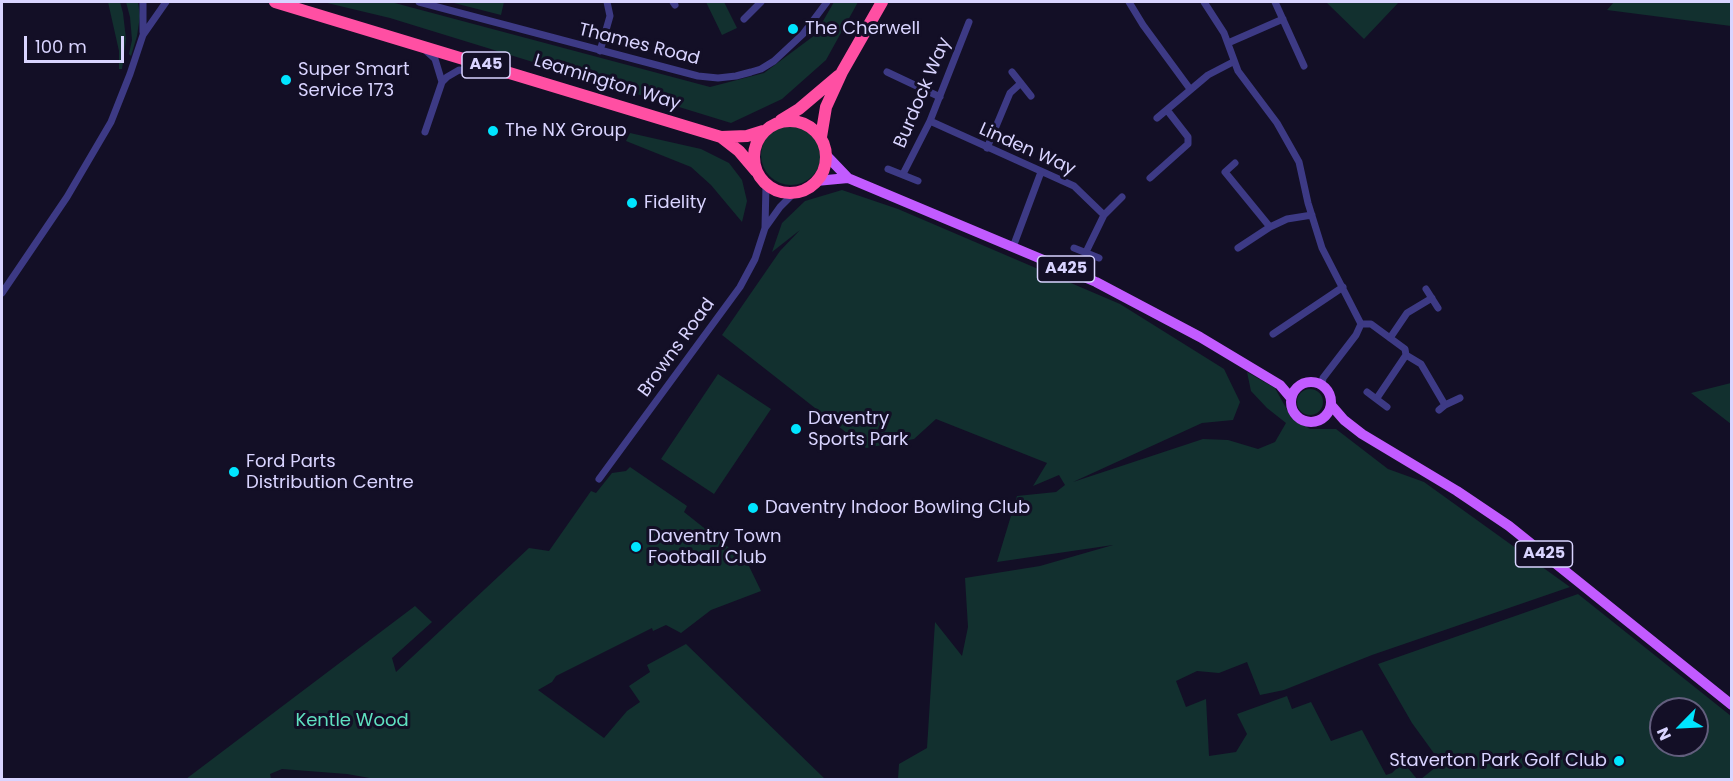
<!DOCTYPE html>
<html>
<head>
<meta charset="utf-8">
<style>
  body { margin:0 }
  #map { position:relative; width:1733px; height:781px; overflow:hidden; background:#130f26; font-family:Poppins,sans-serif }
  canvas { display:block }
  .frame { position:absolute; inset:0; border:3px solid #d9d4ff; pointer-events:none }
  .north { position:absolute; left:1649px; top:697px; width:60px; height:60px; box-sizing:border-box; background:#130f26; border:2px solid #625e7d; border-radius:50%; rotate:246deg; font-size:16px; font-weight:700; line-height:24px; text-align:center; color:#d9d4ff }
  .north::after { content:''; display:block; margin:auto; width:21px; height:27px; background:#00e5ff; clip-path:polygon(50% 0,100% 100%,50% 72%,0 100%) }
  .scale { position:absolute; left:24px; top:36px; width:100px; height:27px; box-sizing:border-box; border:3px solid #d9d4ff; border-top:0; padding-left:8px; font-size:18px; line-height:21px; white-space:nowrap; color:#d9d4ff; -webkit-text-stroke:4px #130f26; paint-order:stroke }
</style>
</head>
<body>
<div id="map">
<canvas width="1733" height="781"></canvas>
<div class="frame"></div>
<div class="north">N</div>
<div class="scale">100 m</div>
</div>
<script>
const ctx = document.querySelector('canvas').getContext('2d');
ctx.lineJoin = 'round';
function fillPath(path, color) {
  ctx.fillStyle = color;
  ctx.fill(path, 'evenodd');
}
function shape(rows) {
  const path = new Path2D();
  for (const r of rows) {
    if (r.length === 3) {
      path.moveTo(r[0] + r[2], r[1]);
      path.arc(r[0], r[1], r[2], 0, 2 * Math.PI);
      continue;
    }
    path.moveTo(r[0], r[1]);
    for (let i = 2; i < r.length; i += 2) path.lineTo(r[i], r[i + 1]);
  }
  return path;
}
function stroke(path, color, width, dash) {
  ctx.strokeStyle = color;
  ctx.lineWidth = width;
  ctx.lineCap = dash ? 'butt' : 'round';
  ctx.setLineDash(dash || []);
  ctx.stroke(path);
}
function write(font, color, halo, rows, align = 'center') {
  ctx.font = font + ' Poppins,sans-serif';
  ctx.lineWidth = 6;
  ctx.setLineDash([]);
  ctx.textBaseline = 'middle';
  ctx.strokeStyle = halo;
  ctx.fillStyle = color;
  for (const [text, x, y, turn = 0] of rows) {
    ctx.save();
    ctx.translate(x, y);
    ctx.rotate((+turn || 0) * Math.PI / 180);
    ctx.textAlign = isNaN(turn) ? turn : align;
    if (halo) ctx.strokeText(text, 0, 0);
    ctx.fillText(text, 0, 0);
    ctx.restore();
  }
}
const green = shape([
  [108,2,120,2,123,13,126,39,122,69,119,69,119,51],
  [126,2,138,2,140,16,137,36,131,56,129,54,132,40,130,17],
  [323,2,391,2,710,87,764,73,815,35,834,2,858,2,826,60,782,99,731,123,390,18],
  [450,2,504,2,501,15],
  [706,2,724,2,737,28,722,35],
  [1326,2,1399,2,1364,39],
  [1614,2,1731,2,1731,26,1607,10],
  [791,155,30],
  [630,133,701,149,729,163,742,180,747,201,742,222,711,185,691,167,626,141],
  [842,190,898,209,1120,304,1224,369,1240,402,1233,420,1202,423,1073,482,1203,439,1228,440,1258,449,1275,442,1286,423,1267,408,1251,391,1247,372,1275,388,1291,417,1310,429,1336,429,1388,469,1424,482,1570,587,1372,655,1284,690,1260,695,1247,662,1219,673,1197,671,1176,681,1186,707,1206,699,1209,756,1236,752,1247,734,1237,714,1287,696,1292,709,1311,702,1331,741,1362,730,1386,775,1392,773,1403,762,1417,779,898,779,899,764,927,748,935,622,962,656,968,627,965,578,1040,566,1113,545,997,562,1017,496,1056,492,1065,485,1059,475,1033,486,1047,463,936,419,914,439,866,448,722,335,780,251,800,230,772,252,782,223,805,201],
  [718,374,771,409,714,494,661,459],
  [1731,383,1731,424,1691,393],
  [1310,402,13],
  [630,467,687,506,684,512,747,562,761,591,711,610,681,633,666,625,653,631,652,628,556,676,552,682,538,690,604,738,627,711,640,702,629,686,650,672,647,665,686,644,825,779,381,780,347,774,282,769,270,774,271,779,186,779,415,606,432,622,392,658,396,672,529,548,549,551,591,491,596,493,612,473,626,471],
  [1578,594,1731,716,1731,779,1421,779,1441,763,1412,723,1378,664],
  [1661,709,1697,709,1697,745,1661,745]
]);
const street = shape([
  [143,2,143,32],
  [419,2,698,76,718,78,736,76,751,72,761,69,774,61,803,34,827,2],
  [673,2,675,5],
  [1129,2,1143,25,1190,89],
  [1204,2,1224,33,1238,71,1277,123,1299,162,1308,203,1322,248,1361,324],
  [1275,2,1304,66],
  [744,19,761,2],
  [1228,43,1283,19],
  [424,49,435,59,442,82],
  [600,51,610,16,607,2],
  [887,72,940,97],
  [1012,72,1031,96],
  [1157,118,1208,75,1233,62],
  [930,121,1074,186,1104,215],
  [425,132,442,82,447,77,459,70,496,74],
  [987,148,1010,93,1021,83],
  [1235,163,1225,172,1270,227],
  [888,169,918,181],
  [903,174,930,121,969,22],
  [1150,178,1188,144,1188,137,1167,110],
  [765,228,780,207,794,193],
  [1013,247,1041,172],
  [1074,248,1099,258],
  [1238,248,1270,227,1287,219,1312,215],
  [1086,252,1104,215,1122,197],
  [1426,289,1438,308],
  [2,293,67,197,111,122,130,74,143,35,166,2],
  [1361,324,1371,324,1405,349,1406,355,1421,364,1445,405],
  [1273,334,1343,287],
  [1390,338,1407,313,1432,298],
  [1322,385,1323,378,1356,335,1361,324],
  [1367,392,1387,407],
  [1377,398,1406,355],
  [1439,410,1445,405,1460,398],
  [599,479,740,287,755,259,765,228,766,184]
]);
const primary = shape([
  [826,155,848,178,1096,282,1200,337,1280,385,1291,398],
  [816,181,848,178],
  [1311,402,20],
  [1331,405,1344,420,1362,434,1457,491,1509,526,1732,705]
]);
const highway = shape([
  [275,2,721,137,739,151,756,171],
  [781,120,799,109,838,76],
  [790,157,36],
  [721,137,747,136,763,131],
  [821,137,826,107,842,72,882,2]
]);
const markers = [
  [793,29,6,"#00e5ff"],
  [286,80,6,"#00e5ff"],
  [493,131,6,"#00e5ff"],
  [632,203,6,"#00e5ff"],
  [796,429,6,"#00e5ff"],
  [234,472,6,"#00e5ff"],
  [753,508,6,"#00e5ff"],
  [636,547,6,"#00e5ff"],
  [1619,761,6,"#00e5ff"]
];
const shields = [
  [486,65,48],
  [1066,269,57],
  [1544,554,57]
];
const shieldNames = [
  ["A45",486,65],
  ["A425",1066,269],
  ["A425",1544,554]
];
const poiNames = [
  ["The Cherwell",805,29],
  ["Super Smart",298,70],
  ["Service 173",298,91],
  ["The NX Group",505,131],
  ["Fidelity",644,203],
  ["Daventry",808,419],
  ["Sports Park",808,440],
  ["Ford Parts",246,462],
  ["Distribution Centre",246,483],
  ["Daventry Indoor Bowling Club",765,508],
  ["Daventry Town",648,537],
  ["Football Club",648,558],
  ["Staverton Park Golf Club",1607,761,"right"]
];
const streetNames = [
  ["Thames Road",639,45,14],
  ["Leamington Way",607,83,17],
  ["Burdock Way",923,93,-67],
  ["Linden Way",1027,150,24],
  ["Browns Road",677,348,-54]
];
const parkNames = [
  ["Kentle Wood",352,721]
];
fillPath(green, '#12302f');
stroke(street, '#3d3a85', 7);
stroke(primary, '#c25bff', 10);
stroke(highway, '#ff4fa3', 12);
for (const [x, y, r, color] of markers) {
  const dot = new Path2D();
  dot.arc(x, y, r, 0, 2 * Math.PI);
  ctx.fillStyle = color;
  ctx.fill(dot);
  stroke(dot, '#130f26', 2);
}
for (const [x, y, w] of shields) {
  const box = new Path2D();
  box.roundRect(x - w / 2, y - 13, w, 26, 4.5);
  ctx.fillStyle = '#130f26';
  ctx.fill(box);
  stroke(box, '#d9d4ff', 1.5);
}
write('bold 16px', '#d9d4ff', null, shieldNames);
write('18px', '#d9d4ff', '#130f26', poiNames, 'left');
write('18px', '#d9d4ff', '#130f26', streetNames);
write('18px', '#5fe0c0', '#130f26', parkNames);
</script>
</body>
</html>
